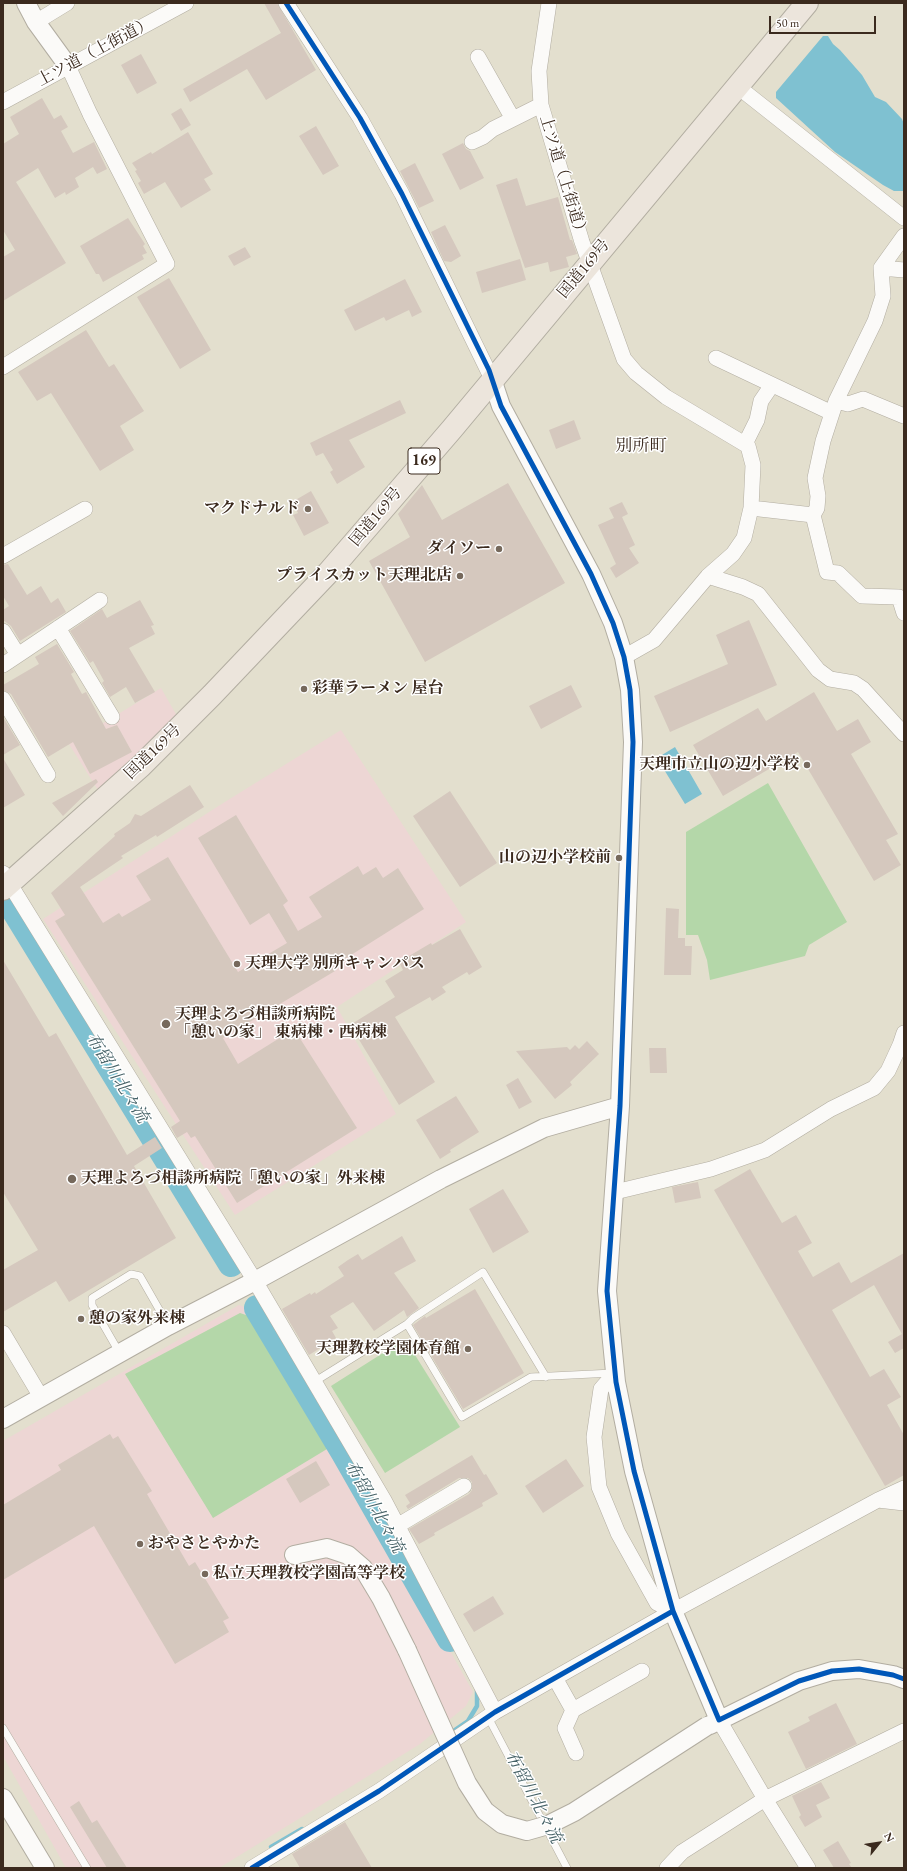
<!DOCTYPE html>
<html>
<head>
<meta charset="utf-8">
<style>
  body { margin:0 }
  #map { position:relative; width:907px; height:1871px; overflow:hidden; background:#e3dfce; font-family:"EB Garamond",serif }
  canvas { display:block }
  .frame { position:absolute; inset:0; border:4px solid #3b2a1e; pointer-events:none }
  .north { position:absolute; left:859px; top:1823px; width:40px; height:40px; -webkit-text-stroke:3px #fff; paint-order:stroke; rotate:60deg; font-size:11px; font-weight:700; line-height:16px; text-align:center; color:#3b2a1e }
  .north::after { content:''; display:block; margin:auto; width:14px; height:18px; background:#3b2a1e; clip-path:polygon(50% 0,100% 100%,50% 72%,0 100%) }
  .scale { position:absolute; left:769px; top:16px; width:107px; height:18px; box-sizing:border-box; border:2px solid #3b2a1e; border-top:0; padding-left:5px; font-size:12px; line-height:14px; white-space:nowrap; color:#3b2a1e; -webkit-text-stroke:3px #fff; paint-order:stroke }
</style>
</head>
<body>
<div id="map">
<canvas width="907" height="1871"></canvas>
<div class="frame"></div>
<div class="north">N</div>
<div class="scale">50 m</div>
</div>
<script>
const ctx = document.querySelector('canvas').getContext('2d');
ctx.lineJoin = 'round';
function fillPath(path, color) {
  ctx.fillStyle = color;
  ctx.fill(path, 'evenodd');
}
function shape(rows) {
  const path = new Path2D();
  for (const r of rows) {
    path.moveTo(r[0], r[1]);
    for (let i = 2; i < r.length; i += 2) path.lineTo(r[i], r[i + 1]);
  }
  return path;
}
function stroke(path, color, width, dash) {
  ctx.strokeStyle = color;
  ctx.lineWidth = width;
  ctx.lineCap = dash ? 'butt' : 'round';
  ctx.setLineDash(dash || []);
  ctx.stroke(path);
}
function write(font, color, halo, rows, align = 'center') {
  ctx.font = font + ' "EB Garamond","Noto Serif JP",serif';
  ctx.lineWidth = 3;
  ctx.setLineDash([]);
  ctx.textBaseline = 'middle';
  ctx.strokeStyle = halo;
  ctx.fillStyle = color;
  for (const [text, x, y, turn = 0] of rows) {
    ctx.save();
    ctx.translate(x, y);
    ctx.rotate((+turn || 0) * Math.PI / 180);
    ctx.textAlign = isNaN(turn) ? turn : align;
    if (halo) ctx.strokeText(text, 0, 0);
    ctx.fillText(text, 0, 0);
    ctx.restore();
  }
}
const built = shape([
  [161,688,177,716,98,790,69,744],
  [341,730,466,922,337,1007,396,1114,235,1215,43,919,220,805],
  [239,1305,255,1311,341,1456,473,1692,466,1706,420,1744,219,1868,66,1868,3,1756,3,1441]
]);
const green = shape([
  [768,783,847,922,809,945,805,956,710,980,707,960,698,935,686,935,686,832],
  [240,1313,252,1317,332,1446,213,1518,125,1374],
  [405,1339,460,1427,385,1473,331,1386]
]);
const water = shape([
  [823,36,828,36,833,44,840,50,862,75,875,97,886,102,902,119,904,124,904,191,894,191,883,185,835,152,776,98,776,92],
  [675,747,702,794,685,804,657,758]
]);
const stream = shape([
  [449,1734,468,1721,477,1706,477,1690],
  [272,1849,271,1847,302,1829]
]);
const river = shape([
  [3,892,231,1264],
  [257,1308,344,1453,450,1639]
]);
const building = shape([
  [264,3,277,3,316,70,266,100,247,69,190,102,183,89,281,33],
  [141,54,157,83,137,94,121,65],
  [42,98,54,119,61,115,68,127,61,131,73,153,94,142,107,169,97,174,93,167,75,178,79,187,66,195,65,192,55,198,38,168,16,182,66,263,3,301,3,257,15,250,3,230,3,144,19,134,10,117],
  [181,108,191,125,181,131,171,114],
  [316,126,339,166,323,175,299,136],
  [188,132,213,174,204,179,211,190,181,208,165,182,144,194,138,183,141,181,135,171,137,170,132,163,151,152,152,154],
  [463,143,466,149,470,151,484,178,460,190,442,154],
  [415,163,434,201,419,208,400,171],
  [517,178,526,206,558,197,570,240,572,240,577,254,566,257,569,267,550,272,548,262,525,268,496,185],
  [128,218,145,244,143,246,147,253,142,255,144,259,103,282,99,274,96,274,80,246],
  [445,225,461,256,451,262,444,261,431,232],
  [245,247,251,257,234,266,228,256],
  [520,259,526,280,482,293,476,272],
  [169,278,211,350,180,369,137,297],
  [405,279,422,312,412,317,409,310,386,321,384,317,355,331,344,310],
  [86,330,109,367,114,364,144,411,120,426,134,450,100,471,51,393,37,401,18,372],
  [400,400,406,413,349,440,365,467,337,484,330,472,333,470,323,453,316,456,310,443],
  [574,420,581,439,556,449,549,430],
  [508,483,565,583,425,662,369,561,410,537,398,514,422,485,442,520],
  [311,491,329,523,304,536,293,515,298,513,292,502],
  [622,502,628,514,622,517,635,545,629,548,639,563,616,578,610,568,616,564,598,525,614,518,609,508],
  [8,564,27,595,41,586,51,603,58,598,66,612,20,641,11,626,3,620,3,610,9,606,3,596,3,565],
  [140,600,154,625,151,626,155,634,129,648,155,692,135,703,126,687,110,697,102,683,104,681,93,661,90,663,70,631,102,609,107,618],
  [749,620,777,685,670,732,654,696,728,664,716,635],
  [57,644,74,672,71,674,82,694,86,692,106,729,117,725,132,752,90,774,73,742,48,757,11,694,3,690,3,685,39,664,35,657],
  [571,685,582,707,541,729,529,706],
  [814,692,837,731,858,719,871,742,851,754,898,834,886,840,901,865,874,881,798,752,723,796,693,745,758,708,766,721],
  [3,717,20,745,3,755],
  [3,758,25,795,3,808],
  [96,779,98,782,63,816,52,803],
  [190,785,204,807,157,837,156,835,121,856,123,858,80,887,103,923,119,913,122,917,151,900,136,876,168,857,238,972,287,943,269,913,250,925,198,838,236,815,288,901,283,905,298,931,322,917,309,897,358,866,363,875,376,867,383,878,398,868,424,909,332,967,335,971,223,1038,238,1064,294,1029,357,1128,237,1203,195,1136,191,1138,187,1132,177,1138,171,1127,180,1121,55,921,65,915,51,893,115,836,114,834,130,823,135,814,141,816],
  [450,791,497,863,460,887,413,816],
  [666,908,679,909,678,938,685,938,685,946,692,946,691,975,664,975],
  [460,929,482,967,469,975,467,972,442,987,446,992,432,1001,430,997,395,1017,435,1082,399,1105,350,1025,395,997,385,981,403,970,399,962,431,943,432,945],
  [3,960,49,1037,56,1033,127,1155,155,1137,162,1148,134,1166,176,1238,69,1302,56,1281,3,1312,3,1270,38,1250,3,1192],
  [587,1041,599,1054,570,1082,572,1085,555,1099,516,1051,567,1047,570,1050,575,1045,579,1049],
  [649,1048,666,1048,667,1073,650,1073],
  [518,1078,532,1102,519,1109,506,1085],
  [456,1096,479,1132,450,1150,451,1152,440,1159,416,1120],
  [750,1169,782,1223,796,1215,812,1243,798,1251,813,1277,839,1262,851,1283,904,1253,904,1348,895,1353,888,1342,902,1334,874,1285,832,1310,870,1377,884,1369,901,1397,887,1405,904,1435,904,1475,885,1486,714,1190],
  [698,1182,701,1198,675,1203,672,1187],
  [503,1189,529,1232,493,1253,469,1209],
  [402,1236,416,1261,394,1273,419,1308,407,1317,404,1310,374,1331,353,1302,330,1316,338,1328,332,1331,336,1338,309,1355,282,1309,310,1293,311,1295,315,1292,316,1294,344,1276,338,1267,348,1260,358,1254,362,1260],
  [475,1289,524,1373,463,1409,413,1325,425,1316,426,1318],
  [110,1434,113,1439,118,1436,152,1491,147,1494,189,1566,195,1562,229,1618,223,1621,229,1632,175,1664,94,1526,3,1580,3,1505,61,1470,58,1465],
  [472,1455,484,1475,486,1474,498,1494,482,1503,483,1506,434,1533,435,1535,419,1544,409,1529,469,1494,472,1490,472,1482,468,1478,459,1478,408,1509,406,1506,410,1503,405,1495],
  [566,1459,584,1486,543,1513,525,1486],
  [316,1461,330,1485,300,1503,286,1479],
  [493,1596,504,1614,474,1632,463,1614],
  [836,1703,857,1744,806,1769,788,1732,810,1721,808,1717],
  [821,1782,830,1798,816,1805,822,1817,805,1827,799,1817,801,1815,792,1796],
  [79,1801,92,1823,97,1820,127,1868,107,1868,70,1807],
  [345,1822,372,1868,300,1868,292,1854],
  [838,1841,851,1863,849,1864,852,1868,834,1868,823,1850]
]);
const service = shape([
  [407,1324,413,1318,483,1272,546,1377],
  [119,1352,92,1305,92,1298,131,1274,140,1276,168,1325],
  [314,1382,407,1324,462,1417,531,1377,613,1373],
  [488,1717,567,1868],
  [3,1728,87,1868]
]);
const minor = shape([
  [286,3,360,118,402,194,492,379],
  [549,3,539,71,541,105,582,242,624,359,636,373,666,397,748,446,753,465,751,508,744,538,733,554,708,576,654,640,624,657],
  [36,22,67,3],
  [478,57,513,119],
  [737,86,904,218],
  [3,102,186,3],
  [472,142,483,137,493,129,541,105],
  [881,268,904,270],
  [716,358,832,413],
  [3,367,167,264,90,114,68,66],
  [836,401,848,404,863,399,904,416],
  [745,444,757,420,761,401,772,385],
  [751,508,813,515,817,508,818,496,815,478,823,441,836,401,875,321,883,296,881,268,904,236],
  [813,515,827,572,838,573,862,596,899,597,904,613],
  [3,556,85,509],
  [708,576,743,587,758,594,818,670,830,679,854,683,863,689,904,734],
  [58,628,112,717],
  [3,631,18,655,3,665],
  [18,655,100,600],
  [3,699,48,775],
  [3,873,255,1281,384,1500,495,1712],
  [615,1192,711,1169,765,1150,831,1109,874,1088,888,1071,900,1045,904,1033],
  [3,1333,41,1397],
  [615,1373,601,1389,594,1437,599,1487,618,1533,657,1603,673,1611],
  [878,1500,904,1503],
  [397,1526,464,1486],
  [555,1678,573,1710],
  [719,1720,765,1799,808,1868],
  [576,1753,565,1728,573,1710,642,1671],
  [252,1868,379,1791,495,1712,673,1611,878,1500,904,1488],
  [667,1868,682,1852,765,1799,904,1731]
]);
const tertiary = shape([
  [26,3,36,22,68,66],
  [492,379,501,406,591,574,613,623,624,657,630,690,633,742,620,1106,607,1291,616,1382,634,1471,673,1611,719,1720],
  [3,1419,168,1326,255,1281,441,1179,544,1128,620,1106],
  [294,1555,327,1548,348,1555,363,1568,381,1598,407,1650],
  [710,1725,799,1681,832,1671,859,1669,893,1675,904,1679],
  [3,1798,45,1868]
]);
const trunk = shape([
  [3,889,141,766,212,695,328,573,452,429,807,3]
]);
const tertiaryBridge = shape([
  [407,1650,467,1783,485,1811,502,1824,527,1831,548,1825,574,1812,707,1726]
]);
const cycleway = shape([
  [286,3,360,118,402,194,489,370,501,406,591,574,613,623,624,657,630,690,633,742,620,1106,607,1291,616,1382,634,1471,673,1611,719,1720,799,1681,832,1671,859,1669,893,1675,904,1679],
  [252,1868,379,1791,495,1712,673,1611]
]);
const markers = [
  [308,509,4,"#76695c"],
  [499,549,4,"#76695c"],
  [460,576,4,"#76695c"],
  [304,689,4,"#76695c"],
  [807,765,4,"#76695c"],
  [619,858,4,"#76695c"],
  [237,964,4,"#76695c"],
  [166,1024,5,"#76695c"],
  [72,1179,5,"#76695c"],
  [81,1319,4,"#76695c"],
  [468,1349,4,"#76695c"],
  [140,1544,4,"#76695c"],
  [205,1574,4,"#76695c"]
];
const shields = [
  [424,461,32]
];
const shieldNames = [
  ["169",424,461]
];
const streetNames = [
  ["上ツ道（上街道）",95,52,-28],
  ["上ツ道（上街道）",563,177,73],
  ["国道169号",584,269,-50],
  ["国道169号",376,517,-50],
  ["国道169号",153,752,-44]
];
const poiNames = [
  ["マクドナルド",300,509,"right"],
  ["ダイソー",491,549,"right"],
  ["プライスカット天理北店",452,576,"right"],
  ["彩華ラーメン 屋台",312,689],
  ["天理市立山の辺小学校",799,765,"right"],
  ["山の辺小学校前",611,858,"right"],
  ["天理大学 別所キャンパス",245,964],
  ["天理よろづ相談所病院",175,1015],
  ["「憩いの家」 東病棟・西病棟",175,1033],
  ["天理よろづ相談所病院「憩いの家」外来棟",81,1179],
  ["憩の家外来棟",89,1319],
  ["天理教校学園体育館",460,1349,"right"],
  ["おやさとやかた",148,1544],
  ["私立天理教校学園高等学校",213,1574]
];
const neighbourhoodNames = [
  ["別所町",641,446]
];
const waterNames = [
  ["布留川北々流",117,1078,58],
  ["布留川北々流",374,1507,61],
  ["布留川北々流",533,1797,62]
];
fillPath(built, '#edd6d4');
fillPath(green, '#b4d7a9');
fillPath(water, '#7fc1d1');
stroke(stream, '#7fc1d1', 4.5);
stroke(river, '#7fc1d1', 26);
fillPath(building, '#d5c8be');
stroke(service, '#b2ada1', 8);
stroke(minor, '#b2ada1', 16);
stroke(tertiary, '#b2ada1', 20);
stroke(trunk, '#b2ada1', 24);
stroke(service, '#fbfaf8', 7);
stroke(minor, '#fbfaf8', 15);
stroke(tertiary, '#fbfaf8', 18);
stroke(trunk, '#ece5dc', 22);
stroke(tertiaryBridge, '#b2ada1', 20, []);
stroke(tertiaryBridge, '#fbfaf8', 18);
stroke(cycleway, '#0057b8', 5);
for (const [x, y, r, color] of markers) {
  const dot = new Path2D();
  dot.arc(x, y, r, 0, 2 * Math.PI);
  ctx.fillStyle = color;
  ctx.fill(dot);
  stroke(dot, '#fff', 1.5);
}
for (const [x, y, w] of shields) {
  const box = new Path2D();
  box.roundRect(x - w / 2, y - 13, w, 26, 3);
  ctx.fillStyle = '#fff';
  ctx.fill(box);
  stroke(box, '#3b2a1e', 1);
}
write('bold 15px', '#3b2a1e', null, shieldNames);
write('16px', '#3b2a1e', '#fff', streetNames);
write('bold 16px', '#3b2a1e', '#fff', poiNames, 'left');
write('17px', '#3b2a1e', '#fff', neighbourhoodNames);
write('italic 17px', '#456166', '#fff', waterNames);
</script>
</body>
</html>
